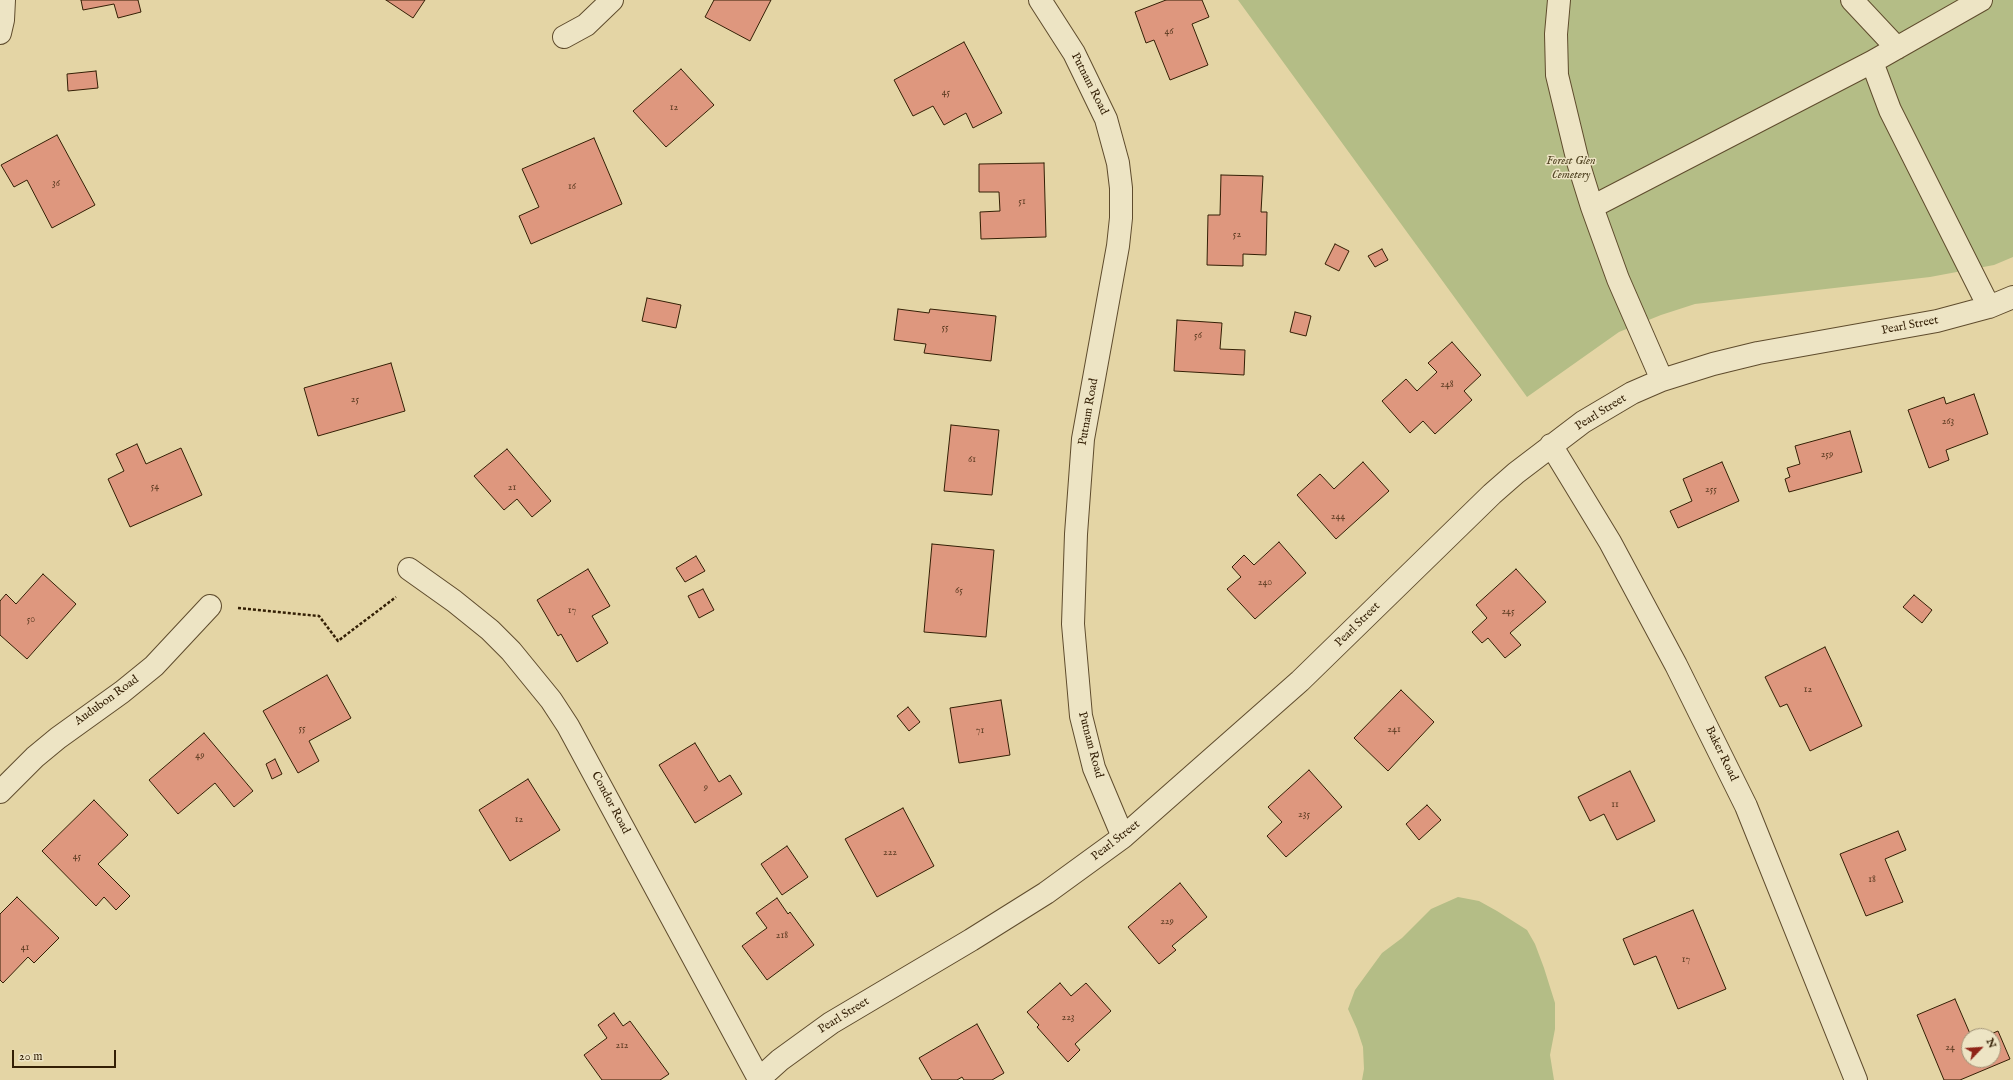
<!DOCTYPE html>
<html>
<head>
<meta charset="utf-8">
<style>
  body { margin:0 }
  #map { position:relative; width:2013px; height:1080px; overflow:hidden; background:#e4d5a5; font-family:"IM FELL English",serif }
  canvas { display:block }
  .north { position:absolute; left:1961px; top:1028px; width:40px; height:40px; box-sizing:border-box; background:#ede4c4; border:1px solid #a39578; border-radius:50%; rotate:65deg; font-size:11px; font-weight:700; line-height:16px; text-align:center; color:#331f05 }
  .north::after { content:''; display:block; margin:auto; width:14px; height:18px; background:#8f2418; clip-path:polygon(50% 0,100% 100%,50% 72%,0 100%) }
  .scale { position:absolute; left:12px; top:1050px; width:104px; height:18px; box-sizing:border-box; border:2px solid #331f05; border-top:0; padding-left:5px; font-size:12px; line-height:14px; white-space:nowrap; color:#331f05; -webkit-text-stroke:3px #ede4c4; paint-order:stroke }
</style>
</head>
<body>
<div id="map">
<canvas width="2013" height="1080"></canvas>
<div class="north">N</div>
<div class="scale">20 m</div>
</div>
<script>
const ctx = document.querySelector('canvas').getContext('2d');
ctx.lineJoin = 'round';
function fillPath(path, color) {
  ctx.fillStyle = color;
  ctx.fill(path, 'evenodd');
}
function shape(rows) {
  const path = new Path2D();
  for (const r of rows) {
    path.moveTo(r[0], r[1]);
    for (let i = 2; i < r.length; i += 2) path.lineTo(r[i], r[i + 1]);
  }
  return path;
}
function stroke(path, color, width, dash) {
  ctx.strokeStyle = color;
  ctx.lineWidth = width;
  ctx.lineCap = dash ? 'butt' : 'round';
  ctx.setLineDash(dash || []);
  ctx.stroke(path);
}
function write(font, color, halo, rows, align = 'center') {
  ctx.font = font + ' "IM FELL English",serif';
  ctx.lineWidth = 3;
  ctx.setLineDash([]);
  ctx.textBaseline = 'middle';
  ctx.strokeStyle = halo;
  ctx.fillStyle = color;
  for (const [text, x, y, turn = 0] of rows) {
    ctx.save();
    ctx.translate(x, y);
    ctx.rotate((+turn || 0) * Math.PI / 180);
    ctx.textAlign = isNaN(turn) ? turn : align;
    if (halo) ctx.strokeText(text, 0, 0);
    ctx.fillText(text, 0, 0);
    ctx.restore();
  }
}
const green = shape([
  [1238,0,2013,0,2013,257,1994,265,1930,277,1695,304,1661,315,1619,332,1527,397],
  [1458,897,1479,901,1497,911,1527,930,1535,944,1544,968,1555,1003,1555,1029,1550,1055,1554,1080,1362,1080,1364,1069,1363,1047,1357,1029,1348,1009,1355,990,1382,953,1402,938,1431,909]
]);
const building = shape([
  [81,0,138,0,141,12,118,18,114,4,83,10,81,0],
  [386,0,425,0,413,18,386,0],
  [714,0,771,0,750,41,705,17,714,0],
  [1166,0,1202,0,1209,17,1192,24,1208,65,1170,80,1154,40,1146,43,1135,12,1166,0],
  [964,42,1002,113,973,128,966,113,944,125,933,106,913,116,894,80,964,42],
  [681,69,714,105,666,147,633,111,681,69],
  [96,71,98,88,68,91,67,74,96,71],
  [57,135,95,205,52,228,27,180,14,187,1,165,57,135],
  [594,138,622,204,531,244,519,216,539,207,522,169,594,138],
  [1044,163,1046,237,981,239,980,212,1000,211,999,192,979,192,979,164,1044,163],
  [1221,175,1263,176,1261,212,1267,212,1266,255,1243,254,1243,266,1207,265,1208,215,1220,215,1221,175],
  [1335,244,1349,251,1339,271,1325,264,1335,244],
  [1382,249,1388,260,1375,267,1368,256,1382,249],
  [647,298,681,305,676,328,642,321,647,298],
  [898,309,929,313,930,309,996,316,991,361,924,353,926,344,894,340,898,309],
  [1295,312,1311,316,1306,336,1290,332,1295,312],
  [1177,320,1222,323,1220,349,1245,350,1244,375,1174,371,1177,320],
  [1452,342,1481,375,1464,391,1472,400,1435,434,1423,421,1410,433,1382,401,1406,379,1417,391,1437,372,1428,363,1452,342],
  [391,363,405,411,318,436,304,388,391,363],
  [1974,394,1988,434,1946,450,1949,460,1929,468,1908,410,1944,397,1946,404,1974,394],
  [951,425,999,430,992,495,944,491,951,425],
  [1850,431,1862,472,1789,492,1785,479,1790,477,1787,468,1800,464,1795,446,1850,431],
  [137,444,146,464,181,448,202,495,130,527,108,479,124,471,116,454,137,444],
  [507,449,551,501,532,517,517,499,504,510,474,476,507,449],
  [1363,462,1389,491,1336,539,1297,495,1320,474,1334,489,1363,462],
  [1722,462,1739,501,1678,528,1670,511,1692,501,1683,479,1722,462],
  [1279,542,1306,573,1255,619,1227,589,1241,577,1232,567,1244,555,1254,565,1279,542],
  [932,544,994,550,986,637,924,632,932,544],
  [696,556,705,571,685,582,676,568,696,556],
  [588,569,610,606,592,616,608,643,577,662,561,634,558,636,537,600,588,569],
  [1516,569,1546,602,1510,633,1521,645,1505,658,1488,638,1482,643,1472,632,1487,618,1476,605,1516,569],
  [43,574,76,604,27,659,0,635,0,601,6,594,16,604,43,574],
  [703,589,714,610,699,618,688,596,703,589],
  [1914,595,1932,610,1922,623,1903,607,1914,595],
  [1825,647,1862,726,1810,751,1787,704,1780,707,1765,677,1825,647],
  [327,675,351,718,309,741,319,761,298,773,263,711,327,675],
  [1401,690,1434,722,1388,771,1354,738,1401,690],
  [1001,700,1010,755,959,763,950,708,1001,700],
  [908,707,920,722,909,731,897,716,908,707],
  [204,733,253,791,234,807,215,783,178,814,149,780,204,733],
  [695,743,719,782,730,775,742,794,695,823,659,765,695,743],
  [275,759,282,774,272,779,266,764,275,759],
  [1309,770,1342,807,1286,857,1267,836,1282,822,1268,807,1309,770],
  [1630,771,1655,821,1617,840,1604,814,1590,821,1578,797,1630,771],
  [528,779,560,830,510,861,479,810,528,779],
  [94,800,128,835,98,864,130,896,116,910,104,897,96,906,42,851,94,800],
  [1427,805,1441,820,1419,840,1406,824,1427,805],
  [903,808,934,866,877,897,845,839,903,808],
  [1898,831,1906,850,1885,859,1903,902,1866,916,1840,854,1898,831],
  [787,846,808,877,782,895,761,864,787,846],
  [1180,883,1207,917,1172,946,1176,950,1159,964,1128,927,1180,883],
  [17,897,59,938,34,963,28,957,3,983,0,980,0,914,17,897],
  [777,898,788,914,790,912,814,945,767,980,742,946,767,928,756,913,777,898],
  [1693,910,1726,989,1678,1009,1656,956,1634,965,1623,939,1693,910],
  [1060,983,1071,996,1086,983,1111,1011,1075,1044,1080,1050,1068,1062,1037,1027,1039,1025,1027,1012,1060,983],
  [1955,999,1971,1036,1969,1036,1969,1060,1993,1060,1993,1036,1986,1036,1998,1031,2010,1059,1960,1080,1944,1080,1917,1015,1955,999],
  [614,1013,623,1026,630,1021,669,1074,660,1080,602,1080,584,1055,607,1038,598,1025,614,1013],
  [977,1024,1004,1073,992,1080,964,1080,962,1077,957,1080,932,1080,919,1058,977,1024]
]);
const path = shape([
  [238,608,319,616,338,641,396,597]
]);
const minor = shape([
  [1040,0,1074,53,1106,119,1118,163,1121,188,1121,218,1118,246,1083,439,1076,534,1073,624,1081,716,1094,768,1123,837],
  [1559,0,1556,34,1557,75,1578,162,1592,207,1872,62],
  [1852,0,1897,48],
  [1981,0,1872,62,1890,110,1989,307],
  [0,33,3,20,4,0],
  [564,37,586,25,612,0],
  [1592,207,1618,279,1662,380],
  [1551,445,1610,542,1676,665,1746,806,1856,1080],
  [409,569,454,601,490,630,511,651,551,700,568,726,759,1079],
  [0,792,35,757,58,738,122,692,154,666,210,606],
  [758,1080,780,1060,831,1023,971,940,1046,893,1123,837,1300,681,1492,494,1516,473,1583,422,1632,393,1662,380,1713,364,1758,353,1937,321,1989,307,2013,297]
]);
const numberNames = [
  ["46",1169,32],
  ["45",946,93],
  ["12",674,108],
  ["36",56,184],
  ["16",572,187],
  ["51",1022,202],
  ["52",1237,235],
  ["55",945,328],
  ["56",1198,336],
  ["248",1447,385],
  ["25",355,400],
  ["263",1948,422],
  ["259",1827,455],
  ["61",972,460],
  ["54",155,487],
  ["21",512,488],
  ["255",1711,490],
  ["244",1338,517],
  ["240",1265,583],
  ["65",959,591],
  ["17",572,611],
  ["245",1508,612],
  ["50",31,620],
  ["12",1808,690],
  ["55",302,729],
  ["241",1394,730],
  ["71",980,731],
  ["49",200,756],
  ["9",706,788],
  ["11",1615,805],
  ["235",1304,815],
  ["12",519,820],
  ["222",890,853],
  ["45",77,857],
  ["18",1872,880],
  ["229",1167,922],
  ["218",782,936],
  ["41",25,948],
  ["17",1686,960],
  ["223",1068,1018],
  ["212",622,1046],
  ["24",1950,1048]
];
const streetNames = [
  ["Putnam Road",1089,84,63],
  ["Pearl Street",1910,326,-11],
  ["Putnam Road",1089,412,-80],
  ["Pearl Street",1601,413,-32],
  ["Pearl Street",1358,625,-45],
  ["Audubon Road",107,701,-36],
  ["Putnam Road",1090,745,75],
  ["Baker Road",1721,754,64],
  ["Condor Road",610,803,62],
  ["Pearl Street",1116,841,-38],
  ["Pearl Street",844,1016,-32]
];
const parkNames = [
  ["Forest Glen",1571,162],
  ["Cemetery",1571,176]
];
fillPath(green, '#b4bd86');
fillPath(building, '#de977e');
stroke(building, '#331f05', 1);
stroke(minor, '#5f4c2d', 24);
stroke(path, '#331f05', 2.5, [3, 2]);
stroke(minor, '#ede4c4', 22);
write('10px', '#5e3d23', null, numberNames);
write('12px', '#331f05', '#ede4c4', streetNames);
write('italic 12px', '#534625', '#ede4c4', parkNames);
</script>
</body>
</html>
